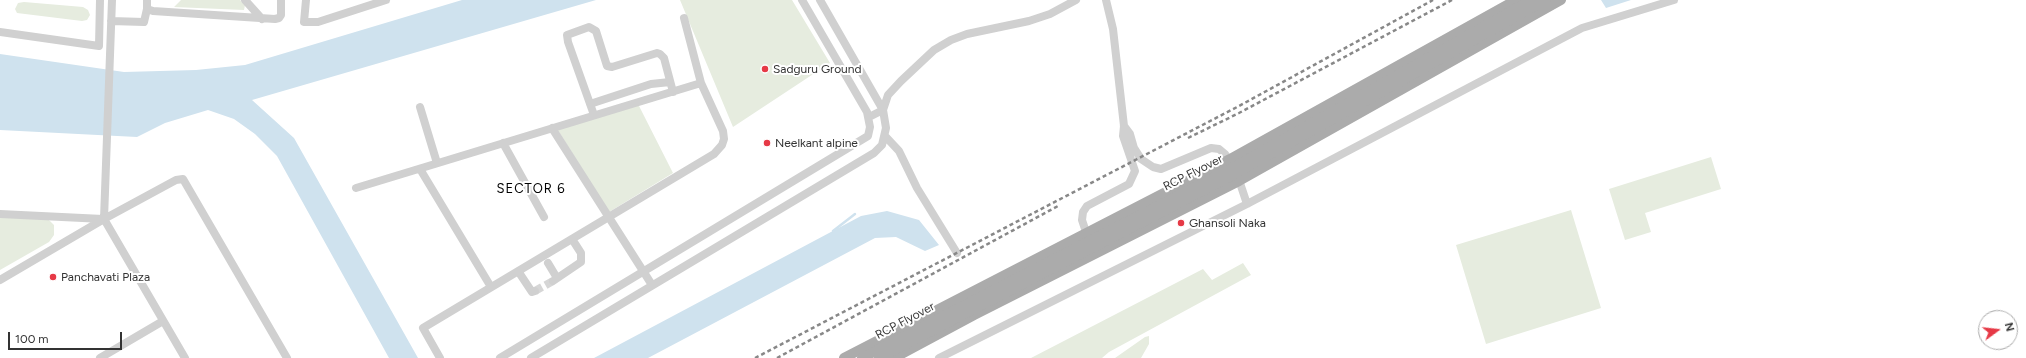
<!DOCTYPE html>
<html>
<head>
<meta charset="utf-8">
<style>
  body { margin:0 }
  #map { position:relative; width:2026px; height:358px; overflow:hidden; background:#fff; font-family:Figtree,sans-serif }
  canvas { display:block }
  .north { position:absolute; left:1978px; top:310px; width:40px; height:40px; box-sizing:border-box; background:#fff; border:1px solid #adadad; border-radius:50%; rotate:75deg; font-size:11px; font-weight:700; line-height:16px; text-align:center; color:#333 }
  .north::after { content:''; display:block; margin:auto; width:14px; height:18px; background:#e63946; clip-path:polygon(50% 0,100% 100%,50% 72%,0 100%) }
  .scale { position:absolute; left:8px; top:332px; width:114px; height:18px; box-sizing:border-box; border:2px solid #333; border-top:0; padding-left:5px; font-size:12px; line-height:14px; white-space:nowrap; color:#333; -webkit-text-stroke:3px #fff; paint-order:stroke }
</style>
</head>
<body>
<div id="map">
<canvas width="2026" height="358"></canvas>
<div class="north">N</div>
<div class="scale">100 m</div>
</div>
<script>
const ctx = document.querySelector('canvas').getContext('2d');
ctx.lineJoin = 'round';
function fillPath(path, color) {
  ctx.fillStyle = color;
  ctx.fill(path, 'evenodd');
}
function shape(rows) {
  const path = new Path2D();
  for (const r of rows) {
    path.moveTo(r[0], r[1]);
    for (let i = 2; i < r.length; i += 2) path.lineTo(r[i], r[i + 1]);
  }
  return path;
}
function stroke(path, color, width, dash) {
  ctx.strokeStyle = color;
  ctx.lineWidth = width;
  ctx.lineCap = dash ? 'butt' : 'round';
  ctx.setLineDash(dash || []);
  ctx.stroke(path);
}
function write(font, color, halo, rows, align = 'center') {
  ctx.font = font + ' Figtree,sans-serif';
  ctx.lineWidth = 4;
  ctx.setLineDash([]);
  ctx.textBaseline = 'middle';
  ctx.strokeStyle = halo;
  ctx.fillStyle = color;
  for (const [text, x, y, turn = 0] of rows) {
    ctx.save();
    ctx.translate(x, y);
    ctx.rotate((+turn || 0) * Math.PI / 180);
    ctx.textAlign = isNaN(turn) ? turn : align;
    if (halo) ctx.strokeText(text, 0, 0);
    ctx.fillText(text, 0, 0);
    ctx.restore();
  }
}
const green = shape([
  [181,0,240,0,245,5,244,10,174,7],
  [680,0,792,0,830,63,733,127],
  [24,2,83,7,88,10,90,15,87,20,82,21,17,13,15,9,18,3],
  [637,102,673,173,609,212,556,127],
  [1711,157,1721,189,1645,213,1651,232,1625,240,1609,189],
  [1571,210,1601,308,1486,344,1456,245],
  [0,217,48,219,54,225,54,235,49,242,0,270],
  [1243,263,1251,275,1109,352,1102,358,1031,358,1203,269,1212,280],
  [1149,336,1149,344,1141,358,1115,358,1145,337]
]);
const water = shape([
  [462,0,596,0,252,100,294,138,418,358,389,358,277,156,255,134,234,119,208,110,165,123,137,137,0,130,0,54,124,72,196,70,245,65],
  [1601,0,1631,0,1606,8],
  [887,211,919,220,939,245,925,251,896,237,875,238,648,358,594,358,861,216]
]);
const stream = shape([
  [833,231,855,214]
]);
const minorTunnel = shape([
  [535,291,553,281]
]);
const minor = shape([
  [112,0,104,219,185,358],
  [147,0,147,9,153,11,275,19,279,18,281,15,281,0],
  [245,0,262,19],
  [306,0,304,22,318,22,386,0],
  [111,21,144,22,147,9],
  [0,32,99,46,100,0],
  [590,104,651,84,670,82],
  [420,107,437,163],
  [594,115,568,42,567,35,589,27,596,31,607,66,612,67,657,53,660,54,664,58,673,92],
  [869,117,883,110,888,95,901,81,934,50,951,40,967,34,1029,21,1050,14,1076,0],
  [1124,126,1130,134,1134,148,1141,159,1153,167,1161,169,1211,148,1219,149,1225,154,1232,164],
  [552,128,652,285],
  [885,136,899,151,917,188,957,253],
  [503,143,544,217],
  [420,169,491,287],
  [1238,177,1247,204],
  [356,188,701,83],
  [0,214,103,219],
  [1088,238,1082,220,1083,212,1087,206,1129,184,1135,171,1123,136,1124,126,1113,29,1106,0],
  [548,263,557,278],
  [518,271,532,292,535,291],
  [0,280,104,219,176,180,183,179,287,358],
  [553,281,581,262,581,253,572,239],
  [100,358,163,321],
  [440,358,423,328,714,154,722,145,724,139,723,131,701,83,684,18],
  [500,358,868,136,870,127,867,112,802,0],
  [531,358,874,153,882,145,886,128,883,110,820,0],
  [939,358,1247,204,1582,28,1674,0]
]);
const major = shape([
  [844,358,1230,159,1516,0],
  [894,358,974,315,1239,181,1561,0]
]);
const rail = shape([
  [1188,138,1239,113,1452,0],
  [755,358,1239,106,1433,0],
  [777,358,1058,206]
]);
const majorBridge = shape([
  [862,358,1230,169,1531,0],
  [879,358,1233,175,1546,0]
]);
const markers = [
  [765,69,4,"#e63946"],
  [767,143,4,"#e63946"],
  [1181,223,4,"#e63946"],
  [53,277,4,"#e63946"]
];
const poiNames = [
  ["Sadguru Ground",773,69],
  ["Neelkant alpine",775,143],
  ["Ghansoli Naka",1189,223],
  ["Panchavati Plaza",61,277]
];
const streetNames = [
  ["RCP Flyover",1193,173,-27],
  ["RCP Flyover",905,321,-28]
];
const neighbourhoodNames = [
  ["SECTOR 6",531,189]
];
fillPath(green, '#e6ecdf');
fillPath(water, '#cfe2ee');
stroke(stream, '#cfe2ee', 2.5);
stroke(minorTunnel, '#d6d6d6', 8, [8, 4]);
stroke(minor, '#d0d0d0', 8);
stroke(major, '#ababab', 10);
stroke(rail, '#888', 2.5, [4, 3]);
stroke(majorBridge, '#ababab', 10);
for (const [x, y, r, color] of markers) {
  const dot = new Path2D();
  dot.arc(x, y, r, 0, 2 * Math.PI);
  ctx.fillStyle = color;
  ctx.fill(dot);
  stroke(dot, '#fff', 1.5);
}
write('12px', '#333', '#fff', poiNames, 'left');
write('12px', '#333', '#fff', streetNames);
ctx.letterSpacing = '1px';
write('13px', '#000', '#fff', neighbourhoodNames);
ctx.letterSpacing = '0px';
</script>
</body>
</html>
